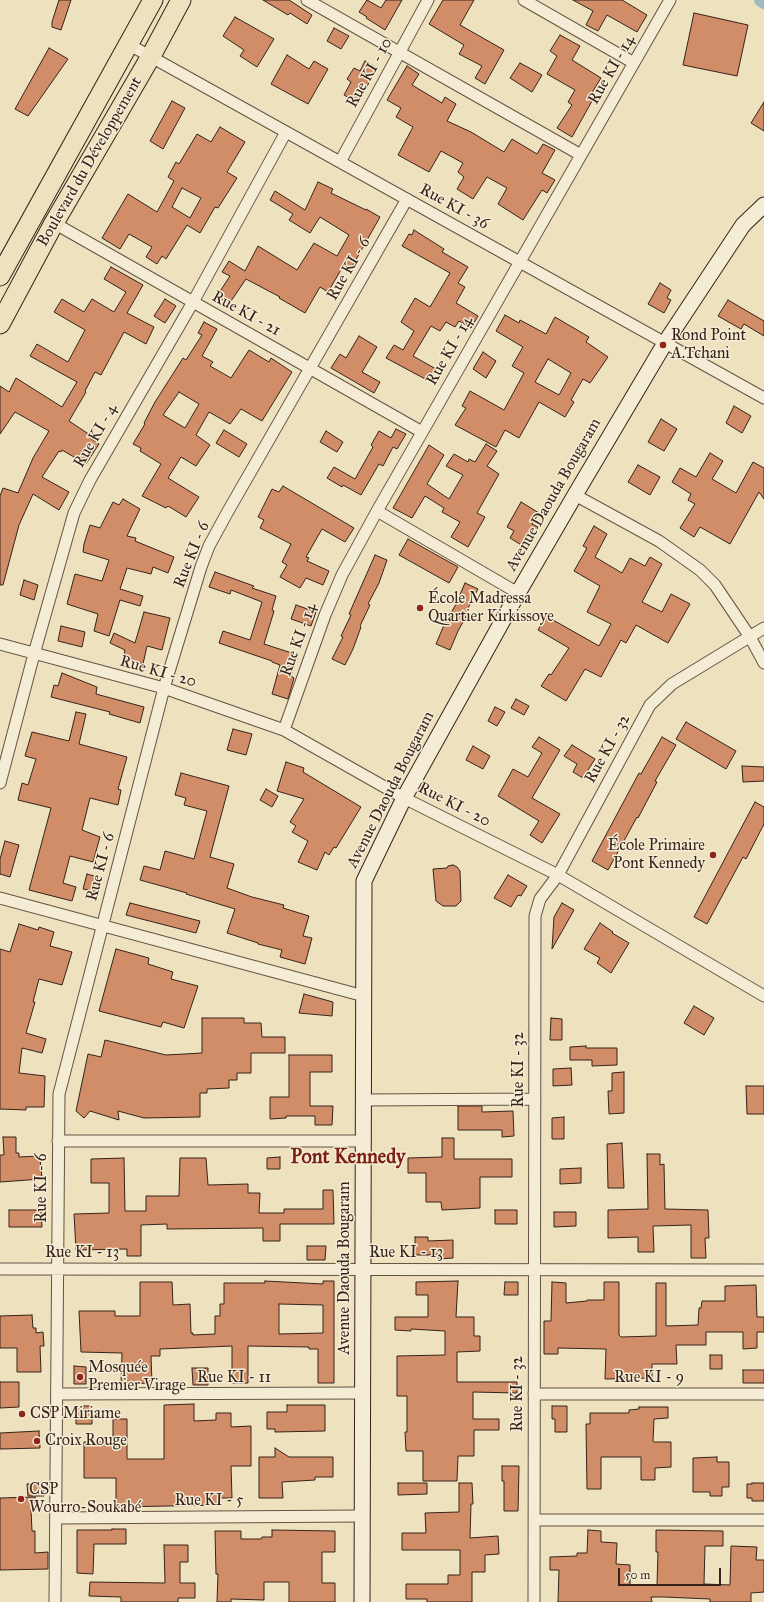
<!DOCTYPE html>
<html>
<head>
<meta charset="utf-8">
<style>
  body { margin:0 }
  #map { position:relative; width:764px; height:1602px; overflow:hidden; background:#eee1be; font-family:"IM FELL Great Primer",serif }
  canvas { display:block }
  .scale { position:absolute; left:618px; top:1568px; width:103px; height:18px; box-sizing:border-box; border:2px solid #37221a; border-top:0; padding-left:5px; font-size:12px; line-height:14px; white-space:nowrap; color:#37221a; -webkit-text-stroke:3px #f4ecd5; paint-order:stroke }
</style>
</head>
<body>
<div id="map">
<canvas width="764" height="1602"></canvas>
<div class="scale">50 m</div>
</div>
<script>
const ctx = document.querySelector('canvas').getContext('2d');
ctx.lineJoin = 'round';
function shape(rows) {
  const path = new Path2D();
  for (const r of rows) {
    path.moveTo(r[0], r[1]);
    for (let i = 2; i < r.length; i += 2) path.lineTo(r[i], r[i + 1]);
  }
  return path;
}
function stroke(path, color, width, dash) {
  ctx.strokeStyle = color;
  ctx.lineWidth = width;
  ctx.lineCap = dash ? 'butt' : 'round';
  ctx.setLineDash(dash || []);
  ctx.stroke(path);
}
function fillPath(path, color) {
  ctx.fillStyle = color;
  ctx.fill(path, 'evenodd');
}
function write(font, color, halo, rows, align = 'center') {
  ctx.font = font + ' "IM FELL Great Primer",serif';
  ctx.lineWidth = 3;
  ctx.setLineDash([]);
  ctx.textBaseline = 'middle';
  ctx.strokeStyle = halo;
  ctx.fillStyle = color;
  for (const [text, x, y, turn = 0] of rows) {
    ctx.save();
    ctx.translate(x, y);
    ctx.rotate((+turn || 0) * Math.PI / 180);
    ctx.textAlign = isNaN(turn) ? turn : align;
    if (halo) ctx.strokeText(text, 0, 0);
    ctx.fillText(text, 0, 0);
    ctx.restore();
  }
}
const canal = shape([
  [761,0,764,2]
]);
const building = shape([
  [59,0,71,0,61,30,52,27,52,22,59,0],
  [263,0,289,0,312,15,307,24,290,13,288,15,263,0],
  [367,0,381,8,386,0,402,0,385,30,366,18,367,17,359,12,367,0],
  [443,0,474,0,460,25,504,50,485,84,475,78,482,66,459,54,464,45,429,24,443,0],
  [573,0,622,0,647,15,637,32,607,15,598,31,586,25,593,11,573,0],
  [694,13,748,25,737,76,683,65,694,13],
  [235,17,274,39,257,67,240,56,244,50,223,36,235,17],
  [334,28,349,36,341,49,327,41,334,28],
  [560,35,580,46,572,60,601,78,588,99,592,101,572,137,557,128,572,105,568,102,575,90,547,74,557,56,550,51,560,35],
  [49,48,68,59,28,116,15,109,49,48],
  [287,55,309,69,314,61,328,69,308,104,271,84,287,55],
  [365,61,377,68,358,103,344,95,351,82,347,79,354,68,360,71,365,61],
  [520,63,542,75,532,92,510,78,520,63],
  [407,66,419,74,412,85,442,103,445,97,456,104,447,121,471,132,504,152,512,139,537,154,543,144,555,150,542,173,555,180,547,193,542,190,523,220,498,204,507,188,487,177,473,199,457,189,464,177,458,172,463,163,441,151,429,172,398,155,413,127,396,117,401,108,387,100,407,66],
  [172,101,185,108,163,149,150,141,172,101],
  [764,102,764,131,751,123,764,102],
  [220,127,245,142,227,172,237,178,218,208,215,207,200,233,187,225,166,259,162,256,157,264,146,257,152,247,129,234,120,249,102,238,128,194,157,212,174,181,168,177,176,162,179,164,197,134,211,142,220,127],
  [182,188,201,198,190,218,172,207,182,188],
  [318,182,333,189,331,193,366,210,366,209,380,217,349,272,342,268,328,292,320,287,305,313,279,298,280,297,246,279,229,304,217,296,230,276,222,272,229,261,245,271,258,246,297,270,314,243,337,256,349,235,320,217,310,233,289,220,293,214,270,200,275,191,305,210,318,182],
  [414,230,444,249,442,252,468,267,458,283,465,287,456,303,478,316,471,328,459,321,455,327,446,322,440,331,431,326,413,356,436,369,429,381,386,358,394,345,403,350,414,331,401,322,415,298,430,307,450,273,402,246,409,234,412,235,414,230],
  [111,267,143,285,127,313,154,327,146,344,124,332,101,375,95,372,85,391,86,392,69,421,90,435,89,437,99,444,86,464,62,450,61,452,59,451,42,477,69,492,59,510,33,494,19,525,3,585,0,585,0,496,3,488,18,493,33,458,49,431,15,412,0,434,0,386,9,392,16,378,62,407,77,382,30,356,37,344,68,362,85,330,54,312,62,299,84,312,92,299,114,312,126,292,104,279,111,267],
  [660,283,671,290,667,298,671,300,664,313,648,304,660,283],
  [165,299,176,306,165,323,154,316,165,299],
  [728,300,764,321,764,336,744,324,741,329,718,316,728,300],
  [505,315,519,323,520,320,546,334,555,317,589,337,586,342,608,357,590,383,583,379,571,400,574,402,565,417,539,402,519,438,505,430,496,447,455,425,466,408,462,406,470,391,504,410,524,373,512,366,523,347,496,331,505,315],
  [548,359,571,373,559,395,535,382,548,359],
  [204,322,217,329,202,356,213,362,210,366,231,378,249,350,269,362,271,358,292,372,262,421,241,409,230,424,209,412,196,435,210,445,196,466,181,457,168,478,199,497,186,517,168,506,166,508,142,496,161,464,140,451,141,448,133,444,145,424,144,423,155,402,183,358,186,360,202,335,198,333,204,322],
  [179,392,199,404,185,428,163,415,179,392],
  [359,336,377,347,362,372,380,382,374,393,331,368,340,354,346,358,359,336],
  [483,352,496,361,486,378,473,369,483,352],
  [734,406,751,416,742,433,726,423,734,406],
  [661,419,677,429,664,451,648,442,661,419],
  [396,429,406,434,397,449,393,447,383,466,379,464,361,495,343,485,342,487,327,478,334,467,355,479,373,447,371,445,379,431,391,438,396,429],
  [224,430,247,444,239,457,216,443,224,430],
  [326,431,343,442,337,452,320,442,326,431],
  [486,444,497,451,487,466,499,474,477,513,485,517,468,547,451,537,460,522,442,512,444,508,425,496,412,518,393,508,429,445,444,455,427,484,449,499,463,475,446,466,454,454,468,462,469,459,475,462,486,444],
  [710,453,723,461,712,479,736,493,753,462,764,468,764,499,759,492,730,544,700,527,694,537,680,528,695,504,688,500,691,494,672,482,680,468,696,477,710,453],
  [638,465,660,477,650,495,628,482,638,465],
  [283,486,354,528,345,542,322,529,306,557,309,558,307,561,329,571,323,585,306,578,300,588,280,577,287,565,282,562,291,544,260,528,264,520,258,517,272,489,279,492,283,486],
  [123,499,140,509,127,536,136,538,135,541,174,557,168,573,153,567,151,574,127,568,120,589,143,596,140,606,120,600,109,636,94,631,98,614,67,604,75,574,102,581,109,560,83,552,84,544,90,525,100,528,113,502,119,505,123,499],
  [521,502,539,513,532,524,538,527,526,548,510,538,514,531,507,527,521,502],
  [594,526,607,534,595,557,622,573,630,558,645,566,650,557,662,564,642,602,662,612,671,594,690,604,668,643,636,625,626,643,621,640,601,677,585,669,566,701,541,686,549,674,551,675,569,648,538,630,546,616,599,646,611,624,587,612,600,586,574,571,587,548,583,546,594,526],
  [408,539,458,567,449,583,399,555,408,539],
  [375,555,387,560,379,583,368,604,370,605,360,626,361,627,353,649,345,665,332,659,343,637,341,636,351,615,349,614,375,555],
  [215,572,254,586,252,588,276,596,272,610,274,611,264,644,298,655,291,676,294,678,288,699,272,694,280,665,272,662,272,661,219,643,223,631,250,640,262,602,231,590,230,594,209,587,215,572],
  [24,580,38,585,34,600,20,595,24,580],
  [465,583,478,589,466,612,468,613,458,631,450,650,436,644,444,625,459,599,458,599,465,583],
  [296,605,316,612,311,626,291,619,296,605],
  [144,612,170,618,162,650,147,646,143,664,123,658,125,650,110,643,114,633,135,643,144,612],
  [61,626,85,632,82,647,58,641,61,626],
  [62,673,97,687,96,694,144,707,140,723,109,714,110,712,51,697,54,685,58,686,62,673],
  [516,699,529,706,524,715,511,708,516,699],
  [495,707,505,712,497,726,488,721,495,707],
  [76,712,86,714,79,744,127,757,118,789,121,790,118,805,90,798,82,830,100,837,93,862,70,856,63,883,76,887,72,901,29,890,51,808,18,800,22,783,28,785,36,759,25,756,32,732,69,741,76,712],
  [686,722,736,751,726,769,676,739,686,722],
  [233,729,252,734,246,755,227,750,233,729],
  [539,737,560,750,532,798,560,814,542,843,530,835,539,821,498,796,513,769,528,777,542,753,532,747,539,737],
  [662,737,676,745,655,781,657,782,638,818,637,817,608,870,592,861,639,773,641,774,662,737],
  [572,745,595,759,583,778,573,772,577,764,564,756,572,745],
  [473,746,490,756,483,769,466,760,473,746],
  [286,762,304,768,303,772,361,807,336,848,334,847,329,855,325,852,317,870,298,862,308,841,292,832,296,826,290,822,304,799,277,791,286,762],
  [742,766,764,767,764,781,743,782,742,766],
  [181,773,229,786,210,857,234,864,227,888,252,897,284,905,283,908,309,916,303,936,312,938,305,964,280,957,282,950,258,944,258,943,227,933,235,909,186,894,187,893,140,880,144,866,160,870,165,851,194,859,207,811,184,805,186,798,175,795,181,773],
  [266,789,278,796,272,807,260,800,266,789],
  [755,802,764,807,764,824,746,859,743,857,707,924,694,917,755,802],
  [5,841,19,845,10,877,0,874,0,859,5,841],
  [453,865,457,867,460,871,461,901,456,906,443,906,436,901,433,869,447,868,448,866,453,865],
  [87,874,101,878,97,892,83,889,87,874],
  [508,875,527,886,521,896,518,895,511,907,494,898,508,875],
  [130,903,200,921,196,933,126,915,130,903],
  [562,903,574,910,552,949,554,917,562,903],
  [600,923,613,932,612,933,629,943,611,973,597,963,600,958,584,949,600,923],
  [19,924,38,930,39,927,54,932,50,946,72,952,62,985,39,979,33,1002,35,1002,26,1033,46,1039,42,1053,22,1048,19,1073,45,1076,44,1107,26,1107,26,1110,0,1109,0,949,10,952,19,924],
  [116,949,149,958,148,964,173,972,171,979,198,986,184,1028,163,1022,161,1027,99,1011,116,949],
  [304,994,333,1002,332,1016,299,1013,304,994],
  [694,1006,714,1018,704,1035,684,1023,694,1006],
  [202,1018,244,1018,244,1023,261,1023,262,1037,285,1037,285,1053,251,1053,251,1073,237,1073,237,1080,229,1080,229,1088,207,1089,207,1093,200,1093,200,1117,144,1118,118,1111,119,1120,90,1111,84,1118,76,1111,88,1054,101,1057,105,1040,166,1055,202,1053,202,1018],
  [551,1018,562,1019,562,1040,550,1040,551,1018],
  [586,1046,586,1048,617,1048,617,1065,592,1066,592,1060,570,1060,570,1047,586,1046],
  [289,1055,332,1055,332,1072,310,1072,310,1106,333,1106,332,1125,315,1125,315,1116,286,1116,286,1118,270,1119,270,1097,289,1097,289,1055],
  [571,1068,572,1085,553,1086,553,1069,571,1068],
  [624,1072,624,1113,609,1114,608,1091,612,1091,612,1073,624,1072],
  [746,1086,764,1086,764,1114,747,1114,746,1086],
  [458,1106,482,1106,482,1112,513,1111,514,1136,502,1137,502,1130,458,1130,458,1106],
  [564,1117,564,1139,552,1139,552,1118,564,1117],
  [3,1137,16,1137,16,1153,19,1153,19,1157,40,1156,42,1179,0,1182,0,1155,4,1155,3,1137],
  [442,1138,454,1138,454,1159,512,1159,512,1177,480,1177,480,1208,442,1210,441,1202,426,1202,426,1173,408,1173,408,1158,442,1157,442,1138],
  [622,1143,624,1188,608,1188,607,1144,622,1143],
  [647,1154,660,1154,660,1165,664,1164,665,1209,708,1210,709,1238,705,1238,706,1258,691,1258,691,1225,653,1226,654,1252,638,1252,638,1237,608,1238,608,1210,648,1209,647,1154],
  [280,1157,280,1169,267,1169,267,1158,280,1157],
  [124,1158,125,1211,146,1211,146,1196,179,1196,180,1158,206,1158,208,1185,248,1184,248,1193,260,1193,259,1213,284,1213,284,1209,323,1209,323,1190,333,1190,334,1224,280,1224,280,1241,263,1241,263,1228,167,1229,167,1224,141,1225,141,1256,127,1256,127,1249,76,1250,74,1214,109,1213,109,1183,91,1183,91,1159,124,1158],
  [581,1168,581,1183,560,1184,560,1169,581,1168],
  [9,1210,41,1210,42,1227,9,1227,9,1210],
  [495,1210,517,1210,517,1224,495,1224,495,1210],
  [554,1212,576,1212,576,1226,554,1227,554,1212],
  [415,1237,428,1237,428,1241,453,1240,453,1258,438,1259,438,1255,415,1255,415,1237],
  [307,1246,326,1246,325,1260,307,1260,307,1246],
  [265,1281,323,1284,323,1281,334,1281,334,1383,318,1383,318,1349,309,1349,309,1347,248,1346,248,1383,232,1383,232,1346,160,1349,160,1356,151,1356,152,1383,121,1384,122,1353,81,1352,79,1311,115,1311,115,1316,140,1316,140,1282,172,1282,173,1305,190,1304,191,1333,193,1333,193,1335,215,1334,215,1316,220,1316,220,1304,224,1304,224,1283,265,1283,265,1281],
  [279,1304,323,1305,323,1333,279,1334,279,1304],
  [458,1281,456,1317,474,1317,474,1336,480,1336,480,1351,457,1352,457,1382,517,1382,517,1393,473,1392,473,1419,499,1419,499,1430,474,1430,474,1456,458,1456,457,1481,423,1481,423,1451,406,1451,405,1432,407,1432,407,1396,397,1396,397,1356,445,1355,445,1331,411,1329,411,1331,395,1330,395,1317,428,1317,428,1295,416,1295,416,1282,458,1281],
  [505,1282,518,1282,518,1295,504,1295,505,1282],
  [552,1282,566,1283,566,1303,587,1301,587,1300,604,1300,604,1282,619,1282,619,1335,621,1337,656,1336,656,1283,666,1283,666,1326,698,1325,699,1308,701,1308,702,1301,725,1301,725,1286,756,1285,757,1317,764,1317,764,1332,757,1332,757,1348,743,1349,743,1332,706,1332,706,1345,676,1345,677,1364,652,1364,652,1378,605,1379,606,1349,558,1348,558,1354,544,1354,544,1321,551,1321,552,1282],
  [32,1315,33,1328,36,1328,36,1333,43,1332,44,1346,40,1346,41,1372,17,1372,17,1348,0,1348,0,1316,32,1315],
  [710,1355,722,1355,722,1369,710,1369,710,1355],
  [74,1366,86,1367,86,1384,74,1384,74,1366],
  [192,1368,208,1368,208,1385,193,1385,192,1368],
  [743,1370,764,1370,764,1383,743,1383,743,1370],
  [0,1382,19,1382,19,1407,0,1408,0,1382],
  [194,1404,194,1421,216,1420,216,1413,231,1413,231,1427,251,1426,251,1466,231,1466,232,1498,220,1498,220,1505,116,1507,116,1478,84,1478,84,1442,113,1442,113,1419,127,1419,127,1459,164,1459,164,1405,194,1404],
  [287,1405,325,1405,325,1431,275,1432,275,1429,267,1429,267,1412,287,1412,287,1405],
  [76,1406,92,1406,92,1424,76,1424,76,1406],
  [552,1406,567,1406,567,1432,555,1432,555,1419,552,1419,552,1406],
  [639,1407,668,1407,668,1418,654,1419,653,1441,654,1442,671,1442,671,1467,655,1468,655,1480,641,1480,641,1457,601,1457,601,1489,587,1489,586,1424,590,1424,590,1413,629,1413,629,1410,639,1409,639,1407],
  [39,1431,40,1448,0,1449,0,1433,39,1431],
  [275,1448,289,1457,333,1457,333,1477,315,1477,315,1480,282,1482,283,1498,259,1498,259,1457,275,1457,275,1448],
  [717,1457,717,1462,729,1462,729,1487,722,1487,722,1496,710,1496,710,1492,693,1492,693,1458,717,1457],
  [502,1466,519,1466,518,1511,504,1511,504,1481,502,1481,502,1466],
  [43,1483,44,1496,28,1496,27,1484,43,1483],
  [398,1483,427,1483,427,1494,398,1495,398,1483],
  [459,1483,472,1483,473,1504,471,1504,470,1538,498,1536,499,1554,485,1555,485,1572,472,1572,472,1602,427,1602,427,1599,406,1599,406,1584,448,1584,448,1575,460,1575,460,1550,402,1550,402,1533,426,1533,425,1513,459,1512,459,1483],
  [752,1483,764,1483,764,1501,752,1501,752,1498,747,1498,747,1484,752,1484,752,1483],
  [35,1497,36,1510,31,1510,32,1531,35,1531,35,1553,48,1552,48,1569,0,1570,0,1498,35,1497],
  [112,1529,126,1529,126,1544,94,1544,93,1574,77,1573,77,1530,112,1530,112,1529],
  [272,1530,335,1531,335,1552,322,1552,322,1583,335,1583,335,1602,289,1602,289,1582,264,1582,264,1600,231,1599,231,1602,217,1602,218,1574,216,1574,215,1531,241,1531,241,1539,261,1539,262,1537,272,1537,272,1530],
  [588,1530,601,1531,601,1542,617,1543,616,1564,630,1565,630,1585,657,1585,658,1552,656,1552,656,1530,723,1531,723,1546,705,1546,704,1584,730,1585,731,1546,757,1547,756,1560,764,1560,764,1592,751,1593,751,1602,710,1602,710,1599,664,1597,651,1597,652,1602,558,1602,559,1570,550,1570,550,1557,577,1556,577,1553,587,1553,588,1530],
  [164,1545,188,1545,188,1562,180,1562,180,1583,195,1583,195,1598,178,1598,178,1602,121,1602,121,1597,89,1596,90,1582,165,1583,164,1545]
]);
const street = shape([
  [307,0,581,155],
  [524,0,634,63],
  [128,44,764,398],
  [340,162,428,0],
  [54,223,422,432],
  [575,495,659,541,700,570,715,585,750,637,764,663],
  [377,511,518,593],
  [0,644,164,688,284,730,404,798,558,875,764,996],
  [284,730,325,615,342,575,377,511,670,0],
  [0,783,34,654,74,513,90,480,193,302,286,132],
  [0,898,364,996],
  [363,1100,535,1099],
  [58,1141,363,1141],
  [0,1269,764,1270],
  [57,1394,363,1393],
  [534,1394,764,1394],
  [56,1518,363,1516],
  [534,1520,764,1520],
  [55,1602,59,1094,164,688,201,567,209,546,227,513,407,199],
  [534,1602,535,916,540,899,558,875,650,705,672,684,764,628]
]);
const secondary = shape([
  [362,1602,364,881,404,798,518,593,575,495,665,343,743,225,764,205]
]);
const highway = shape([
  [0,276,153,0],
  [0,324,54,223,151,56,181,0]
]);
const markers = [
  [663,345,4,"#8f2418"],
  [420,608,4,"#8f2418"],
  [713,855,4,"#8f2418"],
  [80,1377,4,"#8f2418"],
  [22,1414,4,"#8f2418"],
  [37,1441,4,"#8f2418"],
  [21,1499,4,"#8f2418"]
];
const streetNames = [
  ["Rue KI - 14",612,70,-60],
  ["Rue KI - 10",370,73,-61],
  ["Boulevard du Développement",90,162,-60],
  ["Rue KI - 36",454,207,29],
  ["Rue KI - 6",349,269,-60],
  ["Rue KI - 21",246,314,29],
  ["Rue KI - 14",450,351,-60],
  ["Rue KI - 4",96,436,-60],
  ["Avenue Daouda Bougaram",554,495,-60],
  ["Rue KI - 6",192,555,-68],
  ["Rue KI - 14",299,640,-70],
  ["Rue KI - 20",158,672,16],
  ["Rue KI - 32",608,749,-61],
  ["Avenue Daouda Bougaram",391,790,-63],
  ["Rue KI - 20",454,805,27],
  ["Rue KI - 6",101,867,-75],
  ["Rue KI - 32",519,1070,-90],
  ["Rue KI - 6",42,1188,-90],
  ["Rue KI - 13",82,1253],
  ["Rue KI - 13",406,1253],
  ["Avenue Daouda Bougaram",345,1268,-90],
  ["Rue KI - 11",234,1378],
  ["Rue KI - 9",649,1378],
  ["Rue KI - 32",518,1394,-90],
  ["Rue KI - 5",209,1501]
];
const poiNames = [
  ["Rond Point",671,336],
  ["A.Tchani",671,354],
  ["École Madressa",428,599],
  ["Quartier Kirkissoye",428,617],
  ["École Primaire",705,846,"right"],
  ["Pont Kennedy",705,864,"right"],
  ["Mosquée",88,1368],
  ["Premier Virage",88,1386],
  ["CSP Miriame",30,1414],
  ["Croix Rouge",45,1441],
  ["CSP",29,1490],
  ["Wourro-Soukabé",29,1508]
];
const districtNames = [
  ["Pont Kennedy",348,1158]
];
stroke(canal, '#9ebbbc', 14);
fillPath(building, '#d08d67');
stroke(building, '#37221a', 1);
stroke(street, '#655243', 13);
stroke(secondary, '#37221a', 17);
stroke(highway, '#37221a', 21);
stroke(street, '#f4ecd5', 11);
stroke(secondary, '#f4ecd5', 15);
stroke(highway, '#eee1be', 19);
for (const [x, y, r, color] of markers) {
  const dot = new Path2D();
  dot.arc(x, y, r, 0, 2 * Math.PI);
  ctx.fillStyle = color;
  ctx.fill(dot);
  stroke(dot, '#f4ecd5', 1.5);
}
write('16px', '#37221a', '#f4ecd5', streetNames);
write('16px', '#37221a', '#f4ecd5', poiNames, 'left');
write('bold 20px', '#7a1f14', '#f4ecd5', districtNames);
</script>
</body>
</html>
